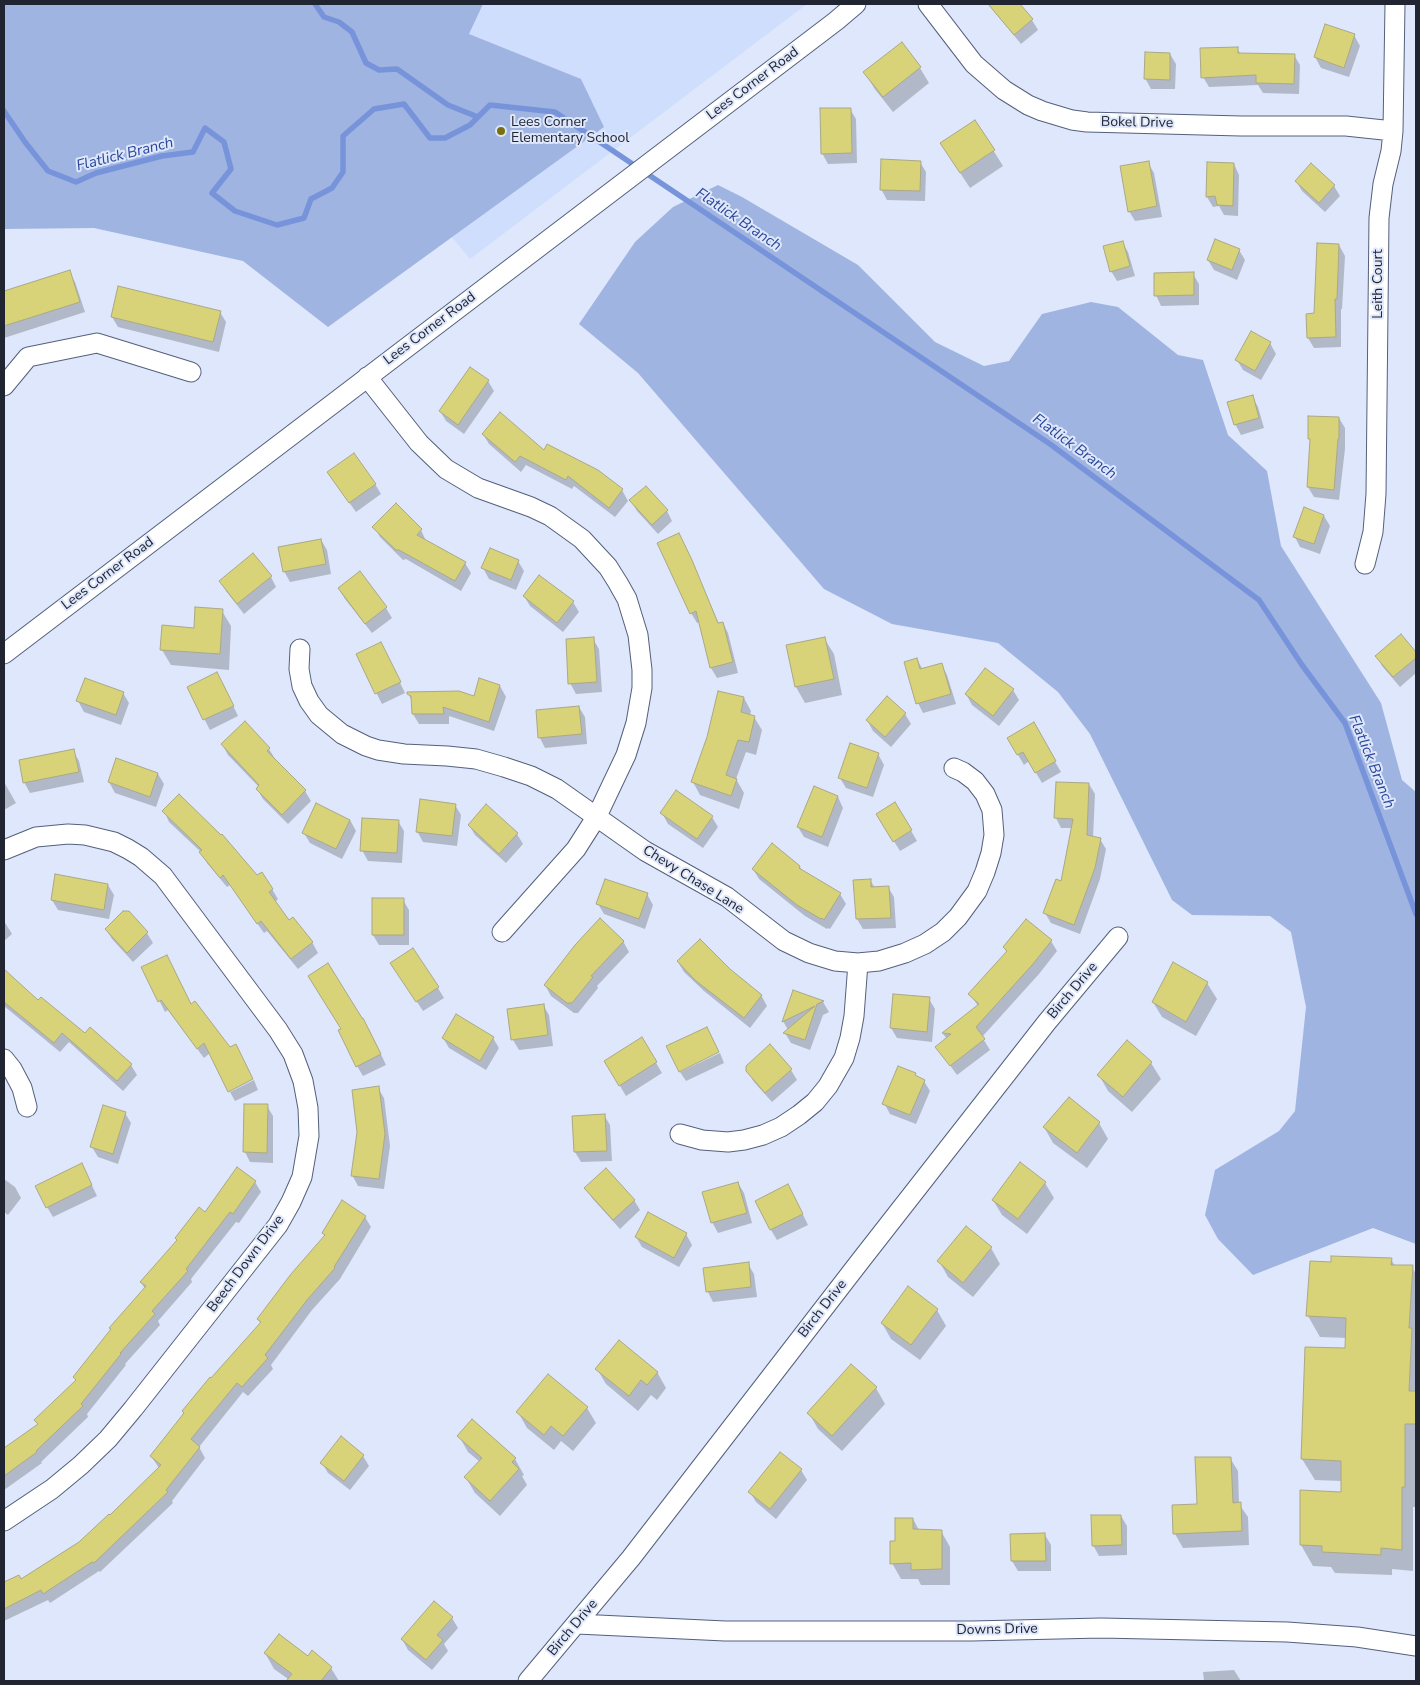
<!DOCTYPE html>
<html>
<head>
<meta charset="utf-8">
<style>
  body { margin:0 }
  #map { position:relative; width:1420px; height:1685px; overflow:hidden; background:#dee7fb; font-family:"Nunito Sans",sans-serif }
  canvas { display:block }
  .frame { position:absolute; inset:0; border:5px solid #202531; pointer-events:none }
</style>
</head>
<body>
<div id="map">
<canvas width="1420" height="1685"></canvas>
<div class="frame"></div>
</div>
<script>
const ctx = document.querySelector('canvas').getContext('2d');
ctx.lineJoin = 'round';
function fillPath(path, color) {
  ctx.fillStyle = color;
  ctx.fill(path, 'evenodd');
}
function shape(rows) {
  const path = new Path2D();
  for (const r of rows) {
    path.moveTo(r[0], r[1]);
    for (let i = 2; i < r.length; i += 2) path.lineTo(r[i], r[i + 1]);
  }
  return path;
}
function stroke(path, color, width, dash) {
  ctx.strokeStyle = color;
  ctx.lineWidth = width;
  ctx.lineCap = dash ? 'butt' : 'round';
  ctx.setLineDash(dash || []);
  ctx.stroke(path);
}
function write(font, color, halo, rows, align = 'center') {
  ctx.font = font + ' "Nunito Sans",sans-serif';
  ctx.lineWidth = 4;
  ctx.setLineDash([]);
  ctx.textBaseline = 'middle';
  ctx.strokeStyle = halo;
  ctx.fillStyle = color;
  for (const [text, x, y, turn = 0] of rows) {
    ctx.save();
    ctx.translate(x, y);
    ctx.rotate((+turn || 0) * Math.PI / 180);
    ctx.textAlign = isNaN(turn) ? turn : align;
    if (halo) ctx.strokeText(text, 0, 0);
    ctx.fillText(text, 0, 0);
    ctx.restore();
  }
}
const built = shape([
  [259,4,807,4,470,259]
]);
const green = shape([
  [4,4,483,4,469,34,581,79,604,127,328,327,243,261,94,228,4,229],
  [718,185,742,197,858,265,935,342,984,366,1009,361,1042,314,1091,302,1118,307,1178,355,1203,360,1228,435,1267,471,1281,546,1381,703,1402,780,1416,792,1416,1244,1373,1228,1253,1275,1218,1239,1205,1215,1215,1170,1279,1131,1295,1111,1306,1007,1291,932,1270,916,1192,915,1172,900,1090,734,1058,692,998,643,892,624,824,589,638,373,579,324,635,242,673,207]
]);
const shadow = shape([
  [988,4,1018,4,1032,20,1038,30,1021,44],
  [1354,35,1360,46,1349,77,1321,68,1315,57],
  [901,44,920,68,929,83,893,112,874,88,865,72],
  [1237,48,1241,55,1294,55,1300,65,1299,94,1263,93,1258,85,1209,87,1203,77],
  [1170,54,1176,64,1175,89,1151,89,1145,78],
  [850,109,856,119,857,163,828,164,822,153],
  [975,121,1003,166,970,188,951,159],
  [920,162,926,172,925,201,887,200,881,189],
  [1148,163,1154,173,1162,217,1135,221,1129,211],
  [1209,164,1234,164,1239,175,1238,216,1224,215,1219,206,1213,207,1207,197],
  [1311,165,1334,186,1340,196,1325,212,1302,191,1296,181],
  [1122,242,1128,252,1135,276,1117,281,1111,271],
  [1339,245,1345,256,1342,309,1341,309,1341,347,1314,348,1308,338],
  [1239,250,1245,260,1237,280,1214,270,1208,260],
  [69,272,75,282,85,312,4,338,4,292],
  [1193,274,1199,284,1199,305,1161,306,1156,295],
  [220,312,226,322,219,352,118,327,112,317],
  [1270,343,1276,354,1261,380,1243,370,1237,360],
  [470,368,488,381,494,391,464,434,446,421,440,411],
  [1252,396,1258,407,1264,428,1241,435,1235,424],
  [1339,418,1345,428,1345,449,1339,500,1314,497,1308,487,1311,442,1310,439],
  [483,434,545,452,622,490,628,501,615,517,574,486,572,489,526,465,521,472,489,444],
  [335,483,375,484,381,494,356,512],
  [631,501,667,511,672,521,658,534,637,511],
  [396,505,421,530,426,541,465,563,471,573,461,591,406,559,403,560,380,537,374,527],
  [1324,516,1330,526,1320,554,1300,547,1295,537],
  [321,540,327,550,331,574,290,582,284,571],
  [684,545,719,624,723,623,728,633,738,673,717,678,711,668,700,622,697,623,691,613],
  [518,561,524,571,516,590,489,579,483,568],
  [360,573,386,608,392,618,372,633,345,599,339,589],
  [271,577,276,587,244,614,226,591,220,581],
  [524,596,573,602,579,612,563,632,530,606],
  [222,611,231,626,229,670,171,665,162,650],
  [1401,635,1416,654,1416,673,1400,687,1382,666,1377,656],
  [824,638,834,654,842,695,805,703,796,687,787,646],
  [593,639,599,649,602,692,576,694,570,683],
  [386,654,405,693,382,704,357,655],
  [917,659,923,670,941,664,947,675,956,704,923,713,918,703],
  [480,680,500,686,506,697,494,731,449,716,449,724,419,724,413,714,413,702,408,694,474,697],
  [223,684,238,716,210,730,188,688],
  [1013,690,1019,700,999,726,972,705,966,694],
  [123,693,129,703,121,725,84,712,78,701],
  [744,698,751,711,750,716,754,717,762,730,756,755,746,752,736,779,744,793,739,809,700,795,693,782],
  [579,707,585,717,587,744,545,748,540,738],
  [905,714,911,724,891,747,873,731,867,720],
  [245,723,269,749,275,759,305,791,311,801,288,824,263,799,257,789,259,787,228,755,222,744],
  [1033,724,1061,772,1042,783,1029,761,1024,765,1008,738],
  [73,751,79,761,84,782,30,793,24,782],
  [878,754,884,765,873,797,846,788,840,778],
  [158,774,164,784,156,807,115,793,109,782],
  [4,782,16,803,4,810],
  [1089,784,1095,794,1093,838,1100,839,1106,849,1100,879,1080,934,1051,923,1045,913,1062,883,1072,828,1061,828,1056,818],
  [814,788,838,797,843,808,828,847,804,837,798,827],
  [895,803,917,841,900,851,877,814],
  [455,805,461,815,457,846,423,842,417,831],
  [164,811,272,889,278,899,275,902,289,921,312,942,318,953,298,969,267,931,264,933,230,885,227,887,207,863,201,852,169,822],
  [662,813,712,817,718,827,703,848,668,824],
  [350,820,356,831,342,859,310,843,304,833],
  [398,821,404,831,402,863,368,861,362,850],
  [469,825,517,834,523,844,506,863,475,835],
  [800,867,802,871,840,894,846,904,830,929,828,928,827,929,805,916,759,879,753,869],
  [870,880,875,888,888,887,894,897,896,928,863,929,857,919,855,882],
  [108,885,114,895,109,919,58,910,52,900],
  [647,894,653,905,645,929,604,914,598,904],
  [403,900,409,910,409,945,379,945,373,935],
  [128,913,147,933,153,943,133,962,112,939,106,929],
  [4,921,12,934,4,941],
  [623,941,629,952,597,986,598,988,578,1013,574,1013,551,996,545,985],
  [1051,941,1057,951,1039,974,982,1037,990,1050,957,1075,937,1047,947,1039,943,1034,978,1006,970,994,1007,953,1004,948],
  [166,957,210,1053,204,1058,168,1010,165,1012,143,968],
  [678,962,729,970,761,995,767,1006,750,1028,704,991,684,972],
  [1174,964,1207,983,1217,999,1196,1036,1162,1017,1153,1002],
  [4,970,38,1002,85,1035,91,1029,131,1065,137,1075,123,1091,69,1042,60,1052,4,1006],
  [398,973,438,988,444,998,423,1011],
  [793,992,823,1002,829,1012,823,1015,810,1050,791,1043,785,1033,788,1030,783,1021],
  [929,999,935,1009,932,1042,897,1038,891,1028],
  [543,1005,549,1015,553,1046,519,1050,513,1040,508,1010],
  [369,1029,386,1065,363,1076,357,1066],
  [443,1038,493,1038,499,1048,486,1070,449,1048],
  [642,1039,662,1073,626,1096,605,1061],
  [1127,1042,1151,1063,1161,1079,1132,1112,1108,1091,1099,1075],
  [770,1046,791,1070,797,1080,772,1102,754,1082,747,1071],
  [720,1053,724,1063,686,1081,680,1072],
  [915,1074,917,1078,924,1081,930,1091,916,1124,890,1114,884,1103],
  [254,1080,258,1090,235,1101,230,1092],
  [378,1088,384,1098,390,1146,384,1189,358,1186,352,1175],
  [1069,1099,1099,1123,1108,1139,1087,1168,1053,1143,1044,1127],
  [245,1105,267,1106,273,1116,273,1163,250,1162,245,1152],
  [125,1113,131,1123,118,1164,98,1157,92,1147],
  [604,1115,610,1125,612,1161,581,1162,575,1152,573,1117],
  [87,1175,97,1196,53,1217,47,1207],
  [4,1179,15,1187,21,1198,8,1215,4,1212],
  [255,1182,261,1192,239,1223,236,1222,191,1279,192,1282,158,1321,160,1325,125,1364,126,1365,87,1414,88,1417,41,1462,42,1463,4,1490,4,1449,39,1425,77,1382,74,1377,145,1289,141,1282,206,1214],
  [738,1183,744,1193,752,1223,718,1233,712,1222],
  [1045,1183,1054,1198,1027,1234,1002,1215,993,1200],
  [586,1188,634,1200,640,1210,620,1229,592,1198],
  [794,1196,808,1225,777,1240,771,1230],
  [365,1217,371,1227,340,1279,312,1310,271,1365,273,1369,248,1396,243,1392,199,1447,205,1458,172,1501,173,1503,100,1572,99,1571,50,1603,48,1600,4,1621,4,1583,18,1576,21,1581,80,1543,159,1468,151,1456,261,1324,258,1319,325,1236,323,1233],
  [686,1234,692,1245,679,1267,642,1247,636,1237],
  [991,1248,1000,1264,973,1297,948,1277,939,1261],
  [1391,1259,1395,1266,1412,1267,1416,1274,1416,1507,1413,1507,1413,1571,1392,1569,1392,1575,1335,1573,1331,1567,1313,1566,1301,1545,1301,1491,1342,1493,1342,1481,1315,1480,1302,1459,1347,1349,1347,1338,1320,1337,1308,1316,1332,1263],
  [748,1264,754,1274,757,1297,713,1302,708,1292,705,1269],
  [937,1310,946,1326,920,1360,891,1339,882,1323],
  [597,1369,657,1372,666,1388,657,1400,651,1395,638,1411,606,1384],
  [876,1388,885,1404,842,1451,818,1429,809,1413],
  [587,1408,596,1423,573,1451,561,1441,554,1450,527,1428,518,1412],
  [459,1436,515,1459,524,1475,522,1476,527,1485,500,1516,475,1493,466,1478,480,1462,468,1452],
  [781,1453,801,1470,807,1480,776,1519,756,1502,750,1492],
  [363,1456,369,1466,350,1490,328,1473,322,1463],
  [1230,1458,1238,1471,1239,1504,1248,1517,1249,1545,1183,1548,1175,1534,1174,1507,1198,1505],
  [1121,1516,1127,1526,1127,1555,1099,1556,1093,1545],
  [913,1519,919,1530,941,1531,950,1547,950,1585,921,1585,918,1579,901,1579,892,1563,897,1543],
  [1012,1535,1045,1535,1051,1545,1051,1571,1018,1571,1012,1561],
  [452,1618,458,1628,444,1644,448,1651,432,1670,408,1650,402,1639],
  [265,1653,308,1658,331,1668,339,1681,291,1681,274,1669],
  [1234,1670,1241,1681,1204,1681,1203,1672]
]);
const stream = shape([
  [315,4,324,17,339,22,352,32,366,63,379,70,397,69,448,105,478,117],
  [4,111,25,142,48,171,76,182,96,173,162,156,193,152,205,128,224,142,231,169,212,193,235,211,277,225,304,218,311,199,332,188,343,172,343,136,374,109,404,104,430,138,445,138,470,125,490,105,555,112,1050,444,1259,600,1302,665,1345,723,1416,914]
]);
const building = shape([
  [988,4,1020,4,1033,19,1014,35,988,4],
  [1325,24,1355,34,1344,68,1314,57,1325,24],
  [902,42,921,67,883,97,863,72,902,42],
  [1238,47,1238,53,1295,54,1294,84,1256,83,1256,75,1201,78,1200,48,1238,47],
  [1145,52,1170,53,1170,80,1144,79,1145,52],
  [820,108,851,108,852,153,821,154,820,108],
  [975,120,995,150,960,173,940,143,975,120],
  [881,159,921,161,920,191,880,190,881,159],
  [1149,161,1157,206,1128,212,1120,166,1149,161],
  [1207,162,1234,163,1233,206,1217,205,1215,196,1206,197,1207,162],
  [1311,163,1335,185,1319,203,1295,181,1311,163],
  [1215,239,1240,249,1232,270,1207,260,1215,239],
  [1123,241,1130,266,1110,272,1103,246,1123,241],
  [1317,243,1339,244,1337,299,1335,299,1336,337,1307,338,1306,314,1314,313,1317,243],
  [70,270,80,302,4,326,4,291,70,270],
  [1194,272,1194,295,1154,296,1154,273,1194,272],
  [118,286,221,311,213,342,111,317,118,286],
  [1251,331,1271,342,1255,371,1235,360,1251,331],
  [470,367,489,380,458,425,439,411,470,367],
  [1253,395,1259,418,1234,425,1227,402,1253,395],
  [500,412,544,450,547,444,598,470,623,489,609,508,568,476,566,480,520,456,515,462,482,434,500,412],
  [1308,416,1339,417,1339,439,1338,439,1334,490,1307,487,1310,439,1308,439,1308,416],
  [354,453,376,484,349,503,327,472,354,453],
  [646,486,668,510,652,525,629,500,646,486],
  [396,503,422,529,417,535,466,562,455,581,399,550,396,550,372,527,396,503],
  [1304,507,1324,515,1314,544,1293,537,1304,507],
  [679,533,692,560,718,623,723,622,733,662,710,668,696,611,690,614,657,543,679,533],
  [321,539,326,564,283,572,278,547,321,539],
  [490,548,519,560,511,580,481,568,490,548],
  [253,553,272,576,237,604,219,581,253,553],
  [360,571,387,607,365,624,338,588,360,571],
  [539,575,574,601,557,623,523,596,539,575],
  [195,607,223,609,220,654,160,650,162,625,194,628,195,607],
  [1401,634,1416,652,1416,658,1393,677,1375,656,1401,634],
  [594,637,597,682,568,684,566,639,594,637],
  [825,637,834,679,795,687,786,645,825,637],
  [381,642,401,682,375,694,356,654,381,642],
  [917,658,920,669,942,663,951,694,916,704,904,662,917,658],
  [985,668,1014,689,993,716,965,694,985,668],
  [217,672,234,706,203,720,187,687,217,672],
  [85,678,124,692,116,715,76,701,85,678],
  [479,678,500,685,489,722,443,707,444,714,412,714,411,696,407,694,407,692,459,691,474,696,479,678],
  [718,691,744,697,741,712,755,716,749,742,738,740,726,775,737,779,731,796,691,782,707,737,718,691],
  [887,696,906,713,885,737,866,720,887,696],
  [579,706,582,734,538,738,536,710,579,706],
  [245,721,270,748,267,751,306,790,282,815,256,789,259,785,221,744,245,721],
  [1034,722,1056,761,1035,773,1023,752,1017,755,1007,738,1034,722],
  [850,743,879,753,867,788,838,778,850,743],
  [74,749,79,772,23,783,19,760,74,749],
  [116,758,158,773,150,797,108,782,116,758],
  [1056,782,1089,783,1087,835,1101,838,1095,868,1074,925,1043,913,1056,879,1061,881,1073,819,1054,818,1056,782],
  [814,786,838,796,822,837,797,827,814,786],
  [676,790,713,816,697,839,660,813,676,790],
  [179,794,221,835,222,834,257,875,262,872,273,889,269,892,289,920,293,917,313,942,291,959,261,921,257,924,223,875,220,878,199,852,202,850,162,811,179,794],
  [420,799,456,804,452,836,416,832,420,799],
  [895,802,912,830,893,842,876,814,895,802],
  [316,803,350,820,336,849,302,833,316,803],
  [486,804,518,833,499,854,468,825,486,804],
  [362,818,399,820,397,853,360,851,362,818],
  [772,843,800,866,799,868,841,893,824,920,822,918,821,919,797,905,752,869,772,843],
  [55,874,108,884,104,910,51,900,55,874],
  [605,879,648,893,639,919,596,904,605,879],
  [871,879,871,887,889,886,891,918,856,919,853,880,871,879],
  [372,898,404,898,404,935,372,935,372,898],
  [123,911,129,911,148,932,127,953,105,929,123,911],
  [600,918,624,941,591,976,593,977,572,1003,567,1003,544,985,575,945,600,918],
  [1026,919,1052,940,1033,964,976,1027,985,1039,950,1066,935,1047,951,1034,942,1033,979,1004,968,994,1007,951,1003,947,1026,919],
  [700,939,730,969,762,995,744,1018,696,981,677,961,700,939],
  [413,948,439,987,416,1002,390,963,413,948],
  [167,955,191,1004,195,1001,230,1047,236,1044,253,1079,228,1092,204,1043,197,1049,161,1000,158,1002,141,967,167,955],
  [1173,962,1208,982,1186,1022,1152,1002,1173,962],
  [328,963,362,1018,363,1018,381,1054,356,1067,338,1030,341,1029,308,976,328,963],
  [4,969,38,1000,41,997,85,1033,90,1027,132,1064,117,1081,62,1033,54,1043,4,1002,4,969],
  [793,990,824,1001,817,1004,805,1040,783,1033,815,1006,782,1022,793,990],
  [893,994,930,997,927,1032,890,1028,893,994],
  [544,1004,548,1035,511,1040,507,1009,544,1004],
  [456,1014,494,1037,480,1061,442,1038,456,1014],
  [707,1027,719,1052,679,1072,666,1046,707,1027],
  [642,1037,657,1062,619,1086,604,1061,642,1037],
  [1127,1040,1152,1062,1123,1097,1097,1075,1127,1040],
  [770,1044,792,1069,765,1093,746,1071,746,1066,770,1044],
  [898,1066,916,1073,915,1075,925,1080,910,1115,882,1104,898,1066],
  [379,1086,385,1134,379,1179,351,1176,357,1132,352,1090,379,1086],
  [1069,1097,1100,1122,1077,1153,1043,1127,1069,1097],
  [244,1104,268,1104,267,1153,243,1152,244,1104],
  [103,1105,126,1112,113,1154,90,1147,103,1105],
  [605,1114,607,1151,574,1152,572,1116,605,1114],
  [1020,1162,1046,1182,1018,1219,992,1200,1020,1162],
  [82,1163,92,1185,46,1208,35,1186,82,1163],
  [237,1167,256,1181,233,1214,230,1212,186,1269,188,1271,152,1311,155,1314,120,1353,121,1354,81,1404,83,1406,36,1451,37,1452,4,1476,4,1448,38,1424,34,1420,76,1380,73,1377,111,1329,109,1328,146,1286,140,1282,177,1240,175,1238,199,1207,205,1212,237,1167],
  [606,1168,635,1200,613,1220,584,1188,606,1168],
  [738,1182,747,1213,711,1223,702,1192,738,1182],
  [788,1184,803,1214,770,1230,755,1201,788,1184],
  [342,1200,366,1216,334,1267,335,1268,307,1300,265,1355,268,1358,242,1387,237,1383,191,1439,200,1447,166,1490,168,1492,94,1563,92,1562,43,1594,41,1590,4,1609,4,1582,19,1575,21,1579,79,1542,109,1514,110,1515,161,1465,150,1456,184,1413,182,1411,210,1377,211,1378,261,1322,257,1319,291,1274,325,1235,322,1233,342,1200],
  [648,1212,687,1233,674,1258,635,1237,648,1212],
  [966,1226,992,1247,963,1283,937,1261,966,1226],
  [1331,1256,1392,1258,1391,1265,1413,1265,1409,1328,1412,1328,1409,1391,1416,1391,1416,1424,1405,1424,1405,1487,1402,1487,1402,1550,1381,1548,1381,1555,1322,1552,1322,1546,1300,1545,1300,1490,1341,1492,1341,1461,1301,1459,1305,1347,1345,1348,1346,1318,1306,1316,1310,1261,1331,1262,1331,1256],
  [749,1262,751,1287,706,1292,703,1268,749,1262],
  [908,1286,938,1309,911,1345,881,1323,908,1286],
  [619,1340,658,1372,647,1385,641,1380,629,1396,595,1369,619,1340],
  [851,1364,877,1387,832,1436,807,1413,851,1364],
  [548,1374,588,1407,563,1436,551,1426,544,1435,516,1412,548,1374],
  [472,1419,516,1458,512,1462,519,1469,490,1501,464,1477,482,1458,457,1436,472,1419],
  [341,1436,364,1455,344,1481,320,1463,341,1436],
  [780,1452,802,1469,770,1509,748,1492,780,1452],
  [1195,1457,1231,1457,1233,1503,1241,1502,1242,1531,1173,1534,1172,1505,1197,1504,1195,1457],
  [1091,1515,1121,1515,1122,1545,1092,1546,1091,1515],
  [895,1518,913,1518,913,1529,942,1530,942,1569,911,1570,911,1563,890,1564,890,1541,895,1541,895,1518],
  [1045,1533,1046,1561,1011,1561,1010,1534,1045,1533],
  [434,1601,453,1617,437,1635,443,1640,426,1660,401,1639,434,1601],
  [279,1634,308,1656,312,1650,332,1667,321,1681,286,1681,292,1674,264,1653,279,1634]
]);
const minor = shape([
  [928,4,974,64,1004,90,1028,105,1042,111,1072,120,1087,122,1241,126,1346,126,1393,131],
  [367,377,419,443,446,469,478,488,531,507,550,516,582,539,608,567,618,583,627,599,638,635,642,670,642,688,636,723,626,755,597,816,576,849,502,932],
  [4,386,28,357,97,343,191,372],
  [1365,564,1373,532,1376,494,1379,218,1383,184,1391,151,1393,131,1395,4],
  [300,649,299,669,302,686,309,701,319,715,342,734,366,746,378,750,404,754,447,756,476,759,504,767,531,776,557,789,645,851,727,897,784,941,809,953,835,961,858,963,879,961,905,953,925,944,943,932,958,917,977,891,985,872,991,853,994,835,992,810,985,794,975,781,963,772,954,768],
  [4,654,836,21,856,4],
  [4,850,36,837,68,834,85,835,114,842,128,849,141,857,163,876,278,1030,293,1054,303,1081,308,1108,309,1136,302,1177,291,1202,278,1225,133,1409,108,1439,81,1465,52,1489,4,1521],
  [4,1059,12,1069,22,1088,27,1107],
  [680,1134,702,1140,728,1142,744,1140,763,1135,781,1127,799,1115,815,1102,828,1086,844,1058,850,1038,854,1016,858,963],
  [577,1624,725,1631,972,1631,1101,1628,1287,1632,1357,1637,1416,1646],
  [528,1681,631,1558,861,1260,1047,1022,1118,937]
]);
const markers = [
  [501,131,5,"#777010"]
];
const streetNames = [
  ["Lees Corner Road",753,84,-37],
  ["Bokel Drive",1137,123,1],
  ["Leith Court",1379,284,-90],
  ["Lees Corner Road",430,329,-37],
  ["Lees Corner Road",108,574,-37],
  ["Chevy Chase Lane",693,880,32],
  ["Birch Drive",1073,991,-50],
  ["Beech Down Drive",246,1264,-53],
  ["Birch Drive",823,1309,-52],
  ["Birch Drive",573,1628,-50],
  ["Downs Drive",997,1630,-1]
];
const poiNames = [
  ["Lees Corner",511,123],
  ["Elementary School",511,139]
];
const waterNames = [
  ["Flatlick Branch",125,155,-14],
  ["Flatlick Branch",738,220,34],
  ["Flatlick Branch",1074,447,36],
  ["Flatlick Branch",1371,762,68]
];
fillPath(built, '#d0defe');
fillPath(green, '#a0b4e2');
fillPath(shadow, '#0003');
stroke(stream, '#7794db', 5.5);
fillPath(building, '#d8d279');
stroke(building, '#aaa885', 1);
stroke(minor, '#54607c', 21);
stroke(minor, '#fff', 19);
for (const [x, y, r, color] of markers) {
  const dot = new Path2D();
  dot.arc(x, y, r, 0, 2 * Math.PI);
  ctx.fillStyle = color;
  ctx.fill(dot);
  stroke(dot, '#dee7fb', 2);
}
write('14px', '#202531', '#dee7fb', streetNames);
write('14px', '#202531', '#dee7fb', poiNames, 'left');
write('italic 15px', '#294699', '#dee7fb', waterNames);
</script>
</body>
</html>
